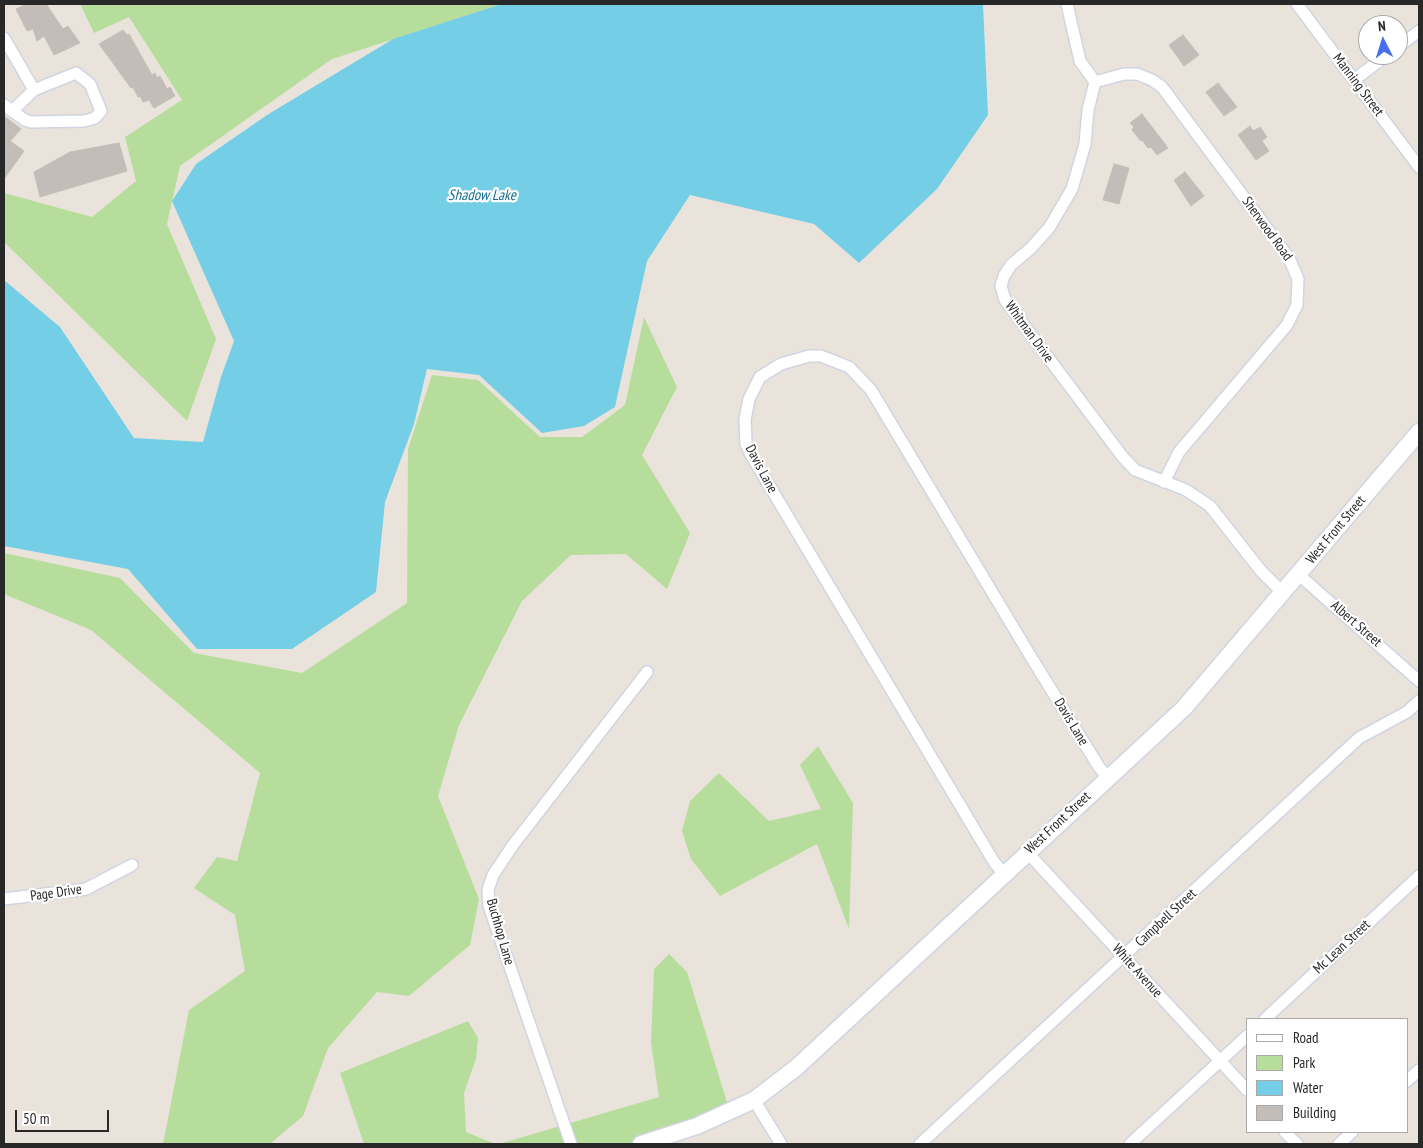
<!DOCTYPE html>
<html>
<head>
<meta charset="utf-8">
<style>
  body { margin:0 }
  #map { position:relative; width:1423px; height:1148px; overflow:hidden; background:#eae3db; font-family:"PT Sans Narrow",sans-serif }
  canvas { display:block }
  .frame { position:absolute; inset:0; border:5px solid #282828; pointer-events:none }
  .legend { position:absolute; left:1246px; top:1018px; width:162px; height:115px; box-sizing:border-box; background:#fff; border:1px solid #a9a9a9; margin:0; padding:6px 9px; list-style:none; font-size:15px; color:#282828 }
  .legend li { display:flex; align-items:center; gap:10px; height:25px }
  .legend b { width:25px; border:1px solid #a9a9a9 }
  .north { position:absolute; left:1358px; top:15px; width:50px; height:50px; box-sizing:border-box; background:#fff; border:1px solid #a9a9a9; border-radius:50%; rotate:355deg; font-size:14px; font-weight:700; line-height:20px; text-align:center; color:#282828 }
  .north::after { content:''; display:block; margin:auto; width:18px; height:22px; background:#456fed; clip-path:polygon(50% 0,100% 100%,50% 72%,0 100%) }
  .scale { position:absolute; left:15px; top:1110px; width:94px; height:22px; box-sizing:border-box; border:2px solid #282828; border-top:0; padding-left:6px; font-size:15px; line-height:18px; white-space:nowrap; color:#282828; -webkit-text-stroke:4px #fff; paint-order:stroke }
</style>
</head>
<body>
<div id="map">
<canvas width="1423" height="1148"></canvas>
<div class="frame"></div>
<ul class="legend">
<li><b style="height:6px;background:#fff"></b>Road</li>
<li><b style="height:14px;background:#b6dd9b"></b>Park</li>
<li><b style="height:14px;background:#74cfe6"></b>Water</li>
<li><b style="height:14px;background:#c2bdb8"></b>Building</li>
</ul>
<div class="north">N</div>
<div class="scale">50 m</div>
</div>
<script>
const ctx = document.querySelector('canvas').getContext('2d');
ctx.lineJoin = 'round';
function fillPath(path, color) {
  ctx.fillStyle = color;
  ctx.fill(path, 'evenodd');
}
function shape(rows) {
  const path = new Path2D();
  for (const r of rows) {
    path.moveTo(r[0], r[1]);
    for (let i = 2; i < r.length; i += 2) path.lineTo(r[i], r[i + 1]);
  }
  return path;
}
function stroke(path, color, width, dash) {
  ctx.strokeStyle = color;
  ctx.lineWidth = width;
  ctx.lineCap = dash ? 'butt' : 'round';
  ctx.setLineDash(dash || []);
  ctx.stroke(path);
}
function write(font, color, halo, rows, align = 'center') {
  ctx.font = font + ' "PT Sans Narrow",sans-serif';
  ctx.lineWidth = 4.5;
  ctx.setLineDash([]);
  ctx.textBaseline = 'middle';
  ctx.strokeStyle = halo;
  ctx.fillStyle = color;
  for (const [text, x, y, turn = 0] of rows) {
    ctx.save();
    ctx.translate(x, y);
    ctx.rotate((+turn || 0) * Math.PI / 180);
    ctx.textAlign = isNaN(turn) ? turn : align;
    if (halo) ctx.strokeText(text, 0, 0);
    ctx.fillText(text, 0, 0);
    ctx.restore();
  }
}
const green = shape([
  [80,4,503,4,332,59,180,166,167,224,216,339,187,421,4,242,4,193,92,217,136,181,125,137,182,100,129,17,94,33],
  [644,317,677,387,642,455,690,533,667,589,626,554,571,555,522,601,459,725,438,796,479,899,470,945,409,996,377,992,328,1048,303,1116,270,1144,163,1144,189,1010,245,971,235,915,194,888,217,857,237,861,260,773,91,630,4,594,4,553,120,578,194,653,302,673,407,603,408,449,432,375,478,380,540,437,582,437,625,405],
  [818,746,853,803,849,929,817,844,720,896,691,859,682,831,690,801,719,773,769,821,821,809,800,765],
  [669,954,687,972,730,1112,635,1144,499,1144,659,1097,651,1043,654,969],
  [468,1021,478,1038,476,1059,464,1093,466,1132,495,1144,364,1144,340,1073]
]);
const water = shape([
  [502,4,983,4,988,115,937,189,859,263,814,224,690,195,647,261,615,407,584,426,542,433,479,375,427,369,414,424,385,502,376,592,292,649,197,649,128,569,4,546,4,280,60,327,134,438,203,442,221,377,234,341,172,201,196,164,267,115,393,39]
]);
const building = shape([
  [27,4,46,4,63,29,68,26,80,43,54,55,44,36,37,41,33,29,27,31,16,9,27,4],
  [123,30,127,35,129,34,152,75,155,73,157,78,160,76,167,89,170,87,175,96,154,108,149,100,143,102,140,96,138,97,133,87,131,88,99,44,123,30],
  [1183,35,1199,55,1184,66,1169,45,1183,35],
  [1218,83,1237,107,1224,116,1206,92,1218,83],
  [1142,114,1168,148,1157,155,1151,147,1148,148,1142,140,1141,141,1132,130,1134,127,1130,123,1142,114],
  [4,116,21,129,10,141,24,151,4,179,4,116],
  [1250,126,1253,131,1260,127,1267,137,1262,141,1269,151,1256,160,1238,135,1250,126],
  [119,143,127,171,40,197,34,172,70,152,119,143],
  [1114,164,1129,168,1119,204,1103,200,1114,164],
  [1185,172,1204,196,1191,206,1174,180,1185,172]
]);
const street = shape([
  [1067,4,1080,61,1095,82],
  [1297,4,1419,167],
  [4,38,34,90],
  [1398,47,1419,31],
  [1354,80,1387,55],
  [1095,82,1088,110,1085,144,1072,189,1049,228,1031,248,1011,265,1004,276,1001,286,1005,300,1122,456,1135,470,1186,490,1210,506,1261,571,1282,592],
  [1095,82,1124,74,1137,74,1152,80,1162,87,1289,258,1298,279,1297,305,1287,325,1179,452,1164,482],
  [4,105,12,111,25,120,31,122,84,121,95,118,101,111,90,84,76,73,34,90,12,111],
  [1298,574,1419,681],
  [1027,852,1247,1090],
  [1003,873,994,862,751,455,746,444,745,420,749,399,760,377,781,364,809,356,821,356,849,367,871,390,1031,657,1099,767,1108,778],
  [4,899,86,889,132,865],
  [1265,1019,1419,876],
  [1407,1081,1419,1070],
  [754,1100,781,1144],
  [1285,1132,1297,1144],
  [571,1144,489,906,488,890,493,875,513,845,647,672],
  [920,1144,1359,738,1407,712,1419,701],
  [1130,1144,1247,1036],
  [1339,1144,1352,1132]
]);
const secondary = shape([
  [641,1144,697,1126,754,1100,797,1067,1184,708,1419,432]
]);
const streetNames = [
  ["Manning Street",1358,85,53],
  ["Sherwood Road",1267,229,54],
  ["Whitman Drive",1029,332,54],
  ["Davis Lane",761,469,62],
  ["West Front Street",1336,530,-50],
  ["Albert Street",1356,624,41],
  ["Davis Lane",1071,722,59],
  ["West Front Street",1058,823,-43],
  ["Page Drive",56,893,-8],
  ["Campbell Street",1166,918,-43],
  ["Buchhop Lane",500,932,74],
  ["Mc Lean Street",1342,947,-43],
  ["White Avenue",1137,971,48]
];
const waterNames = [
  ["Shadow Lake",482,196]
];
fillPath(green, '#b6dd9b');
fillPath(water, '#74cfe6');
fillPath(building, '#c2bdb8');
stroke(building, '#c5beb5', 1);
stroke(street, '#d0d5e1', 14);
stroke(secondary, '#d0d5e1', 19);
stroke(street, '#fff', 11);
stroke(secondary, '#fff', 16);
write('14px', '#282828', '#fff', streetNames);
write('italic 15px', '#166e8f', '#fff', waterNames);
</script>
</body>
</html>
